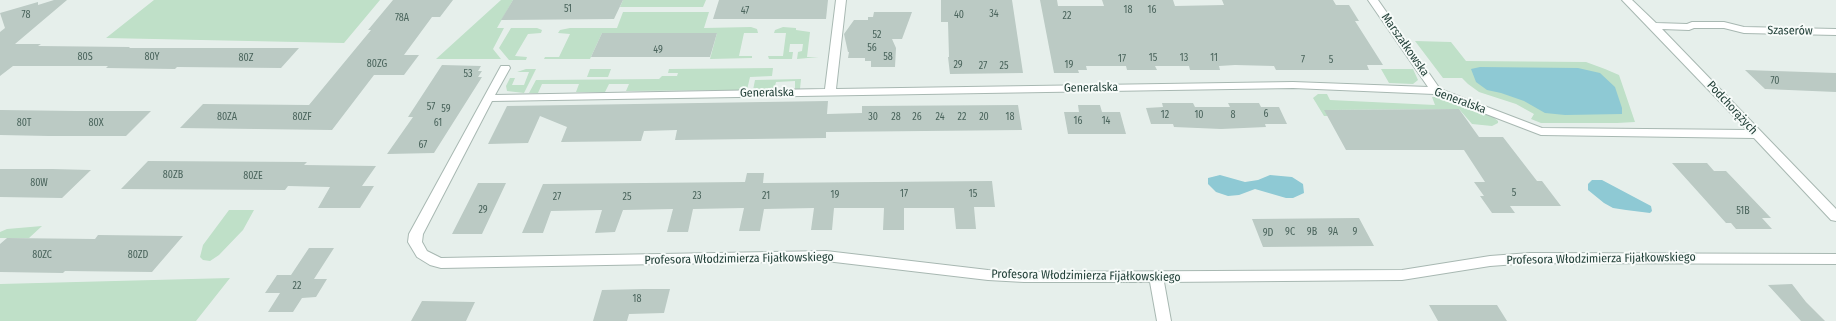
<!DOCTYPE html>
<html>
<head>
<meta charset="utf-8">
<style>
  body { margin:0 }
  canvas { display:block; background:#e6efeb }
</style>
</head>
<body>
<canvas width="1836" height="321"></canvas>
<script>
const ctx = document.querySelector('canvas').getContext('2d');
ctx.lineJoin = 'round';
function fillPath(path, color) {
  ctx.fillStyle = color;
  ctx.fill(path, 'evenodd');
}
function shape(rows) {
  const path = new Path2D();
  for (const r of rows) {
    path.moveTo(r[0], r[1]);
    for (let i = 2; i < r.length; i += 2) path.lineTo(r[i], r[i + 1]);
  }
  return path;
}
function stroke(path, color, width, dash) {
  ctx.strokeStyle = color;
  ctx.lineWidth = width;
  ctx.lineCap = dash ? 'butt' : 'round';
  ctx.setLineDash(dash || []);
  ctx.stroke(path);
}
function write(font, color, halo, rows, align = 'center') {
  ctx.font = font + ' "Fira Sans Condensed",sans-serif';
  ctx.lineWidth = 4;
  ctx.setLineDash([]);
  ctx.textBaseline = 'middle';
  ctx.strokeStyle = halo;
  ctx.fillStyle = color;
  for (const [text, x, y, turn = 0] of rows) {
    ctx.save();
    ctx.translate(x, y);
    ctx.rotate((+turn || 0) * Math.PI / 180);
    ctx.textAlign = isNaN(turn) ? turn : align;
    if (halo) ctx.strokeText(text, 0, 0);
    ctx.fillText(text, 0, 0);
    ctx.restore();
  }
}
const green = shape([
  [154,0,380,0,344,43,106,38],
  [501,0,513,0,497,28,504,28,493,49,501,59,436,59],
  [623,0,706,0,703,7,620,7],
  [623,12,709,12,704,28,751,27,757,29,758,33,744,33,739,56,752,56,752,58,710,59,717,33,602,33,590,59,544,59,545,57,559,57,570,34,558,33,560,30,570,28,617,28],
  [783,27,796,28,796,30,810,32,807,57,819,57,797,59,798,52,802,51,803,44,790,44,789,52,793,52,792,59,769,59,768,56,783,56,786,33,774,33,775,30],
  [511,28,537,28,542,30,541,33,528,34,515,56,527,57,526,60,509,60,499,48],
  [1415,41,1451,42,1466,61,1586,62,1605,69,1619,75,1635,122,1617,123,1541,123,1531,119,1534,114,1516,104,1479,92,1468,84,1462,78,1443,78],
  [773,68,772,76,750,77,747,90,626,91,629,84,609,84,605,92,576,92,579,84,542,84,538,93,529,93,536,80,659,79,662,76,677,76,678,73,668,73,669,69],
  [526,69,536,69,524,93,507,91,506,86,510,78,515,78,512,85,524,85,529,72,517,72],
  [590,69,611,69,608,77,587,77],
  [1381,69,1413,69,1418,80,1413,84,1389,83],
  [801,79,800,89,795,90,795,81,776,82,774,90,753,90,755,80],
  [1318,94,1327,94,1330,100,1435,105,1432,97,1437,97,1493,117,1498,121,1498,123,1492,126,1472,124,1459,109,1325,110,1328,116,1324,116,1313,98],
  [229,210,254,210,243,230,219,255,210,261,203,260,200,257,203,245],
  [42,226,29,238,0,238,0,232,7,229],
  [230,278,196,321,0,321,0,284]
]);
const water = shape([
  [1480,67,1578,68,1600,73,1615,87,1622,108,1622,114,1565,115,1545,113,1524,101,1501,93,1487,90,1476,82,1471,69],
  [1220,175,1245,182,1258,180,1270,175,1292,177,1303,184,1304,193,1293,198,1286,198,1255,189,1239,195,1228,196,1216,192,1208,184,1208,178],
  [1592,180,1602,180,1651,206,1652,211,1650,213,1626,210,1613,208,1604,203,1588,190,1588,184]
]);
const building = shape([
  [54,0,67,0,15,44,41,44,38,46,130,47,129,48,299,48,281,68,177,67,175,69,106,68,108,66,13,66,0,76,0,32,5,28,0,13,38,2,38,5],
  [393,0,453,0,440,17,432,17,404,55,419,55,404,75,374,75,332,130,180,128,203,104,309,105,371,30,368,30],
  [513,0,623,0,614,19,501,20],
  [719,0,828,0,826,19,713,19],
  [941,0,1012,0,1023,73,950,74,948,57,949,57,948,22,941,22],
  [1040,0,1057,0,1058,6,1104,6,1102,0,1173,0,1175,6,1224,5,1222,0,1333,0,1336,5,1349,5,1359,21,1355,21,1383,65,1367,65,1369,70,1276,70,1274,66,1235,65,1219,66,1220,70,1190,70,1189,66,1155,66,1157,70,1127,70,1126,66,1086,66,1087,70,1078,70,1079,73,1054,73],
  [874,12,912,12,902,39,892,39,896,48,895,67,871,67,871,61,865,61,865,58,848,58,849,52,848,52,844,34,854,20,868,20,868,17,873,17],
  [602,33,717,33,710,57,591,57],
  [442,65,481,66,478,71,482,71,478,77,482,77,434,153,387,154,413,117,408,117],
  [1745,70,1836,73,1836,92,1765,89],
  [828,101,827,114,862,113,862,106,1018,105,1022,130,826,132,826,138,675,140,677,130,644,131,641,141,561,142,567,127,540,116,528,143,488,144,507,106],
  [1162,103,1193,103,1195,107,1230,107,1228,103,1259,103,1261,107,1279,107,1287,124,1265,124,1266,127,1221,129,1174,127,1173,124,1151,124,1146,108,1163,107],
  [1078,105,1100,105,1102,112,1120,112,1126,134,1068,134,1064,112,1079,112],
  [1459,109,1479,137,1503,137,1537,181,1542,181,1561,206,1510,206,1515,213,1492,213,1480,196,1484,196,1474,182,1485,182,1464,150,1346,150,1324,110],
  [0,110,77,111,151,111,126,136,49,136,0,135],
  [148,161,307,162,304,165,376,166,362,186,374,186,360,208,318,208,330,187,288,186,285,190,121,189],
  [1672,163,1707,163,1714,171,1726,171,1771,218,1762,218,1772,229,1736,229,1731,223,1726,223],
  [0,169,52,169,91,170,62,198,0,197],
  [747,173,764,173,763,183,992,181,995,207,974,207,976,229,956,229,954,208,904,208,904,230,883,230,884,208,834,208,832,230,811,230,814,208,764,209,760,231,739,231,744,208,693,209,688,232,667,232,673,209,623,210,615,232,595,233,602,210,551,211,543,233,522,233,543,184,745,182],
  [478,183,506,183,482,234,452,234],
  [1359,218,1374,246,1263,247,1252,219],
  [98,235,183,236,152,272,65,271,63,273,0,272,0,244,7,238,95,239],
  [309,248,334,248,314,279,327,279,316,297,302,298,293,312,268,312,280,293,265,293,277,275,291,275],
  [1792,284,1806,302,1825,321,1801,321,1768,285],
  [644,289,670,289,664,313,629,314,627,321,593,321,602,290],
  [422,301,475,302,466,321,411,321],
  [1429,305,1497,305,1507,321,1438,321]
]);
const minor = shape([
  [836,0,846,0,836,89,1293,82,1428,87,1368,0,1378,0,1440,89,1542,128,1747,130,1622,0,1632,0,1656,23,1687,24,1692,22,1724,22,1744,27,1836,29,1836,35,1744,33,1724,28,1694,28,1689,30,1662,29,1836,209,1836,221,1831,220,1754,138,1541,135,1434,94,1293,88,492,101,423,234,422,242,427,251,441,258,826,251,988,270,1024,272,1402,270,1490,256,1530,253,1836,254,1836,264,1530,263,1490,266,1402,280,1164,282,1171,321,1157,321,1150,282,1024,282,988,280,826,261,441,268,430,265,417,257,408,242,409,234,501,66,509,66,510,68,495,95,825,89,836,0]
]);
const numberNames = [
  ["51",568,9],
  ["18",1128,10],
  ["16",1152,10],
  ["47",745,11],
  ["34",994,14],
  ["78",26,15],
  ["40",959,15],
  ["22",1067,16],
  ["78A",402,18],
  ["52",877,35],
  ["56",872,48],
  ["49",658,50],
  ["80S",85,57],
  ["80Y",152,57],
  ["58",888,57],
  ["80Z",246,58],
  ["15",1153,58],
  ["13",1184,58],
  ["11",1214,58],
  ["17",1122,59],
  ["7",1303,60],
  ["5",1331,60],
  ["80ZG",377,64],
  ["29",958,65],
  ["19",1069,65],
  ["27",983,66],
  ["25",1004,66],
  ["53",468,74],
  ["70",1775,81],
  ["57",431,107],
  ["59",446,109],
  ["6",1266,114],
  ["12",1165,115],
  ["10",1199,115],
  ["8",1233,115],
  ["80ZA",227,117],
  ["80ZF",302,117],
  ["30",873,117],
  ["28",896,117],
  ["26",917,117],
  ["24",940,117],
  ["22",962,117],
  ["20",984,117],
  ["18",1010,117],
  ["16",1078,121],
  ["14",1106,121],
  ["80T",24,123],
  ["80X",96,123],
  ["61",438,123],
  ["67",423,145],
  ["80ZB",173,175],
  ["80ZE",253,176],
  ["80W",39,183],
  ["5",1514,193],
  ["17",904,194],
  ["15",973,194],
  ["19",835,195],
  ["23",697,196],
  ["21",766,196],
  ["27",557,197],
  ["25",627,197],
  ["29",483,210],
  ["51B",1743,211],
  ["9C",1290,232],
  ["9B",1312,232],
  ["9A",1333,232],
  ["9",1355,232],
  ["9D",1268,233],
  ["80ZC",42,255],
  ["80ZD",138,255],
  ["22",297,286],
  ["18",637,299]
];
const streetNames = [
  ["Szaserów",1790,31,1],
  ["Marszałkowska",1405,45,55],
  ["Generalska",1091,88,-1],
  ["Generalska",767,93,-1],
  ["Generalska",1460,101,20],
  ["Podchorążych",1732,108,47],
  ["Profesora Włodzimierza Fijałkowskiego",739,259,-1],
  ["Profesora Włodzimierza Fijałkowskiego",1601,259,-1],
  ["Profesora Włodzimierza Fijałkowskiego",1086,276,1]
];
fillPath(green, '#bfe0c8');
fillPath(water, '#8ec9d4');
fillPath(building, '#bbcac4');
stroke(minor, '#a8b8b2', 2);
fillPath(minor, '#fff');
write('10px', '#4a645c', null, numberNames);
write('12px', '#24423a', '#f7fbf9', streetNames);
</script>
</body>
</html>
